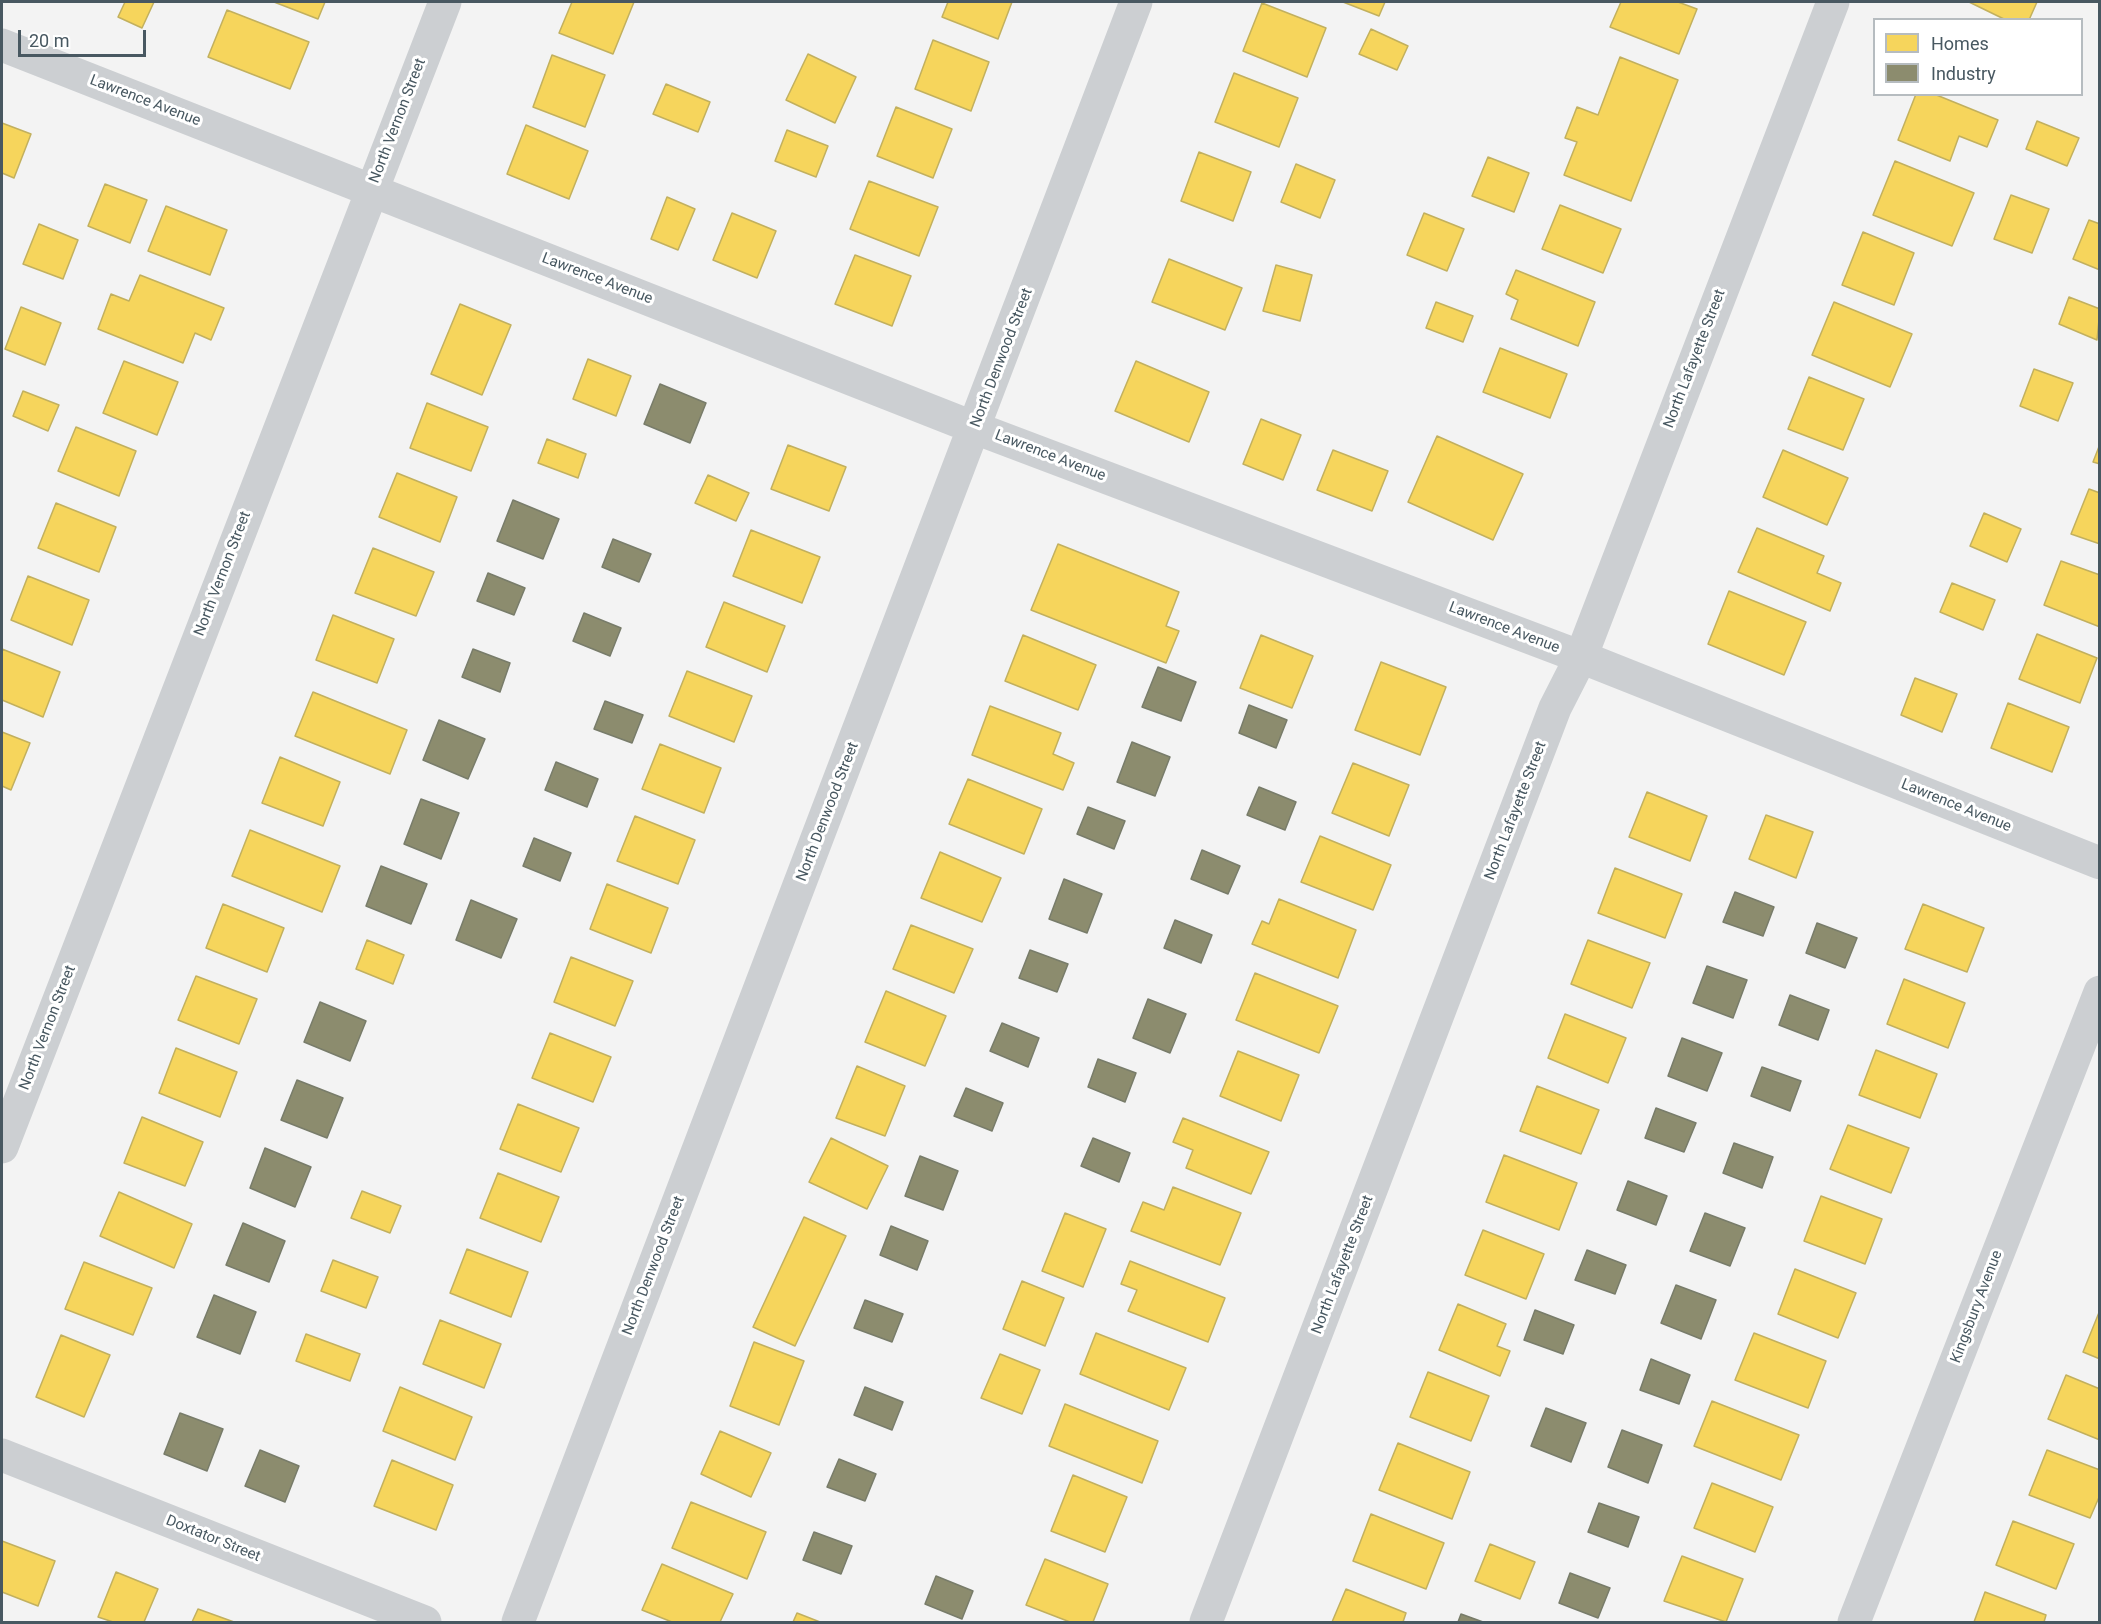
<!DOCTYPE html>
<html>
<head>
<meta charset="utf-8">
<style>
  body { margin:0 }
  #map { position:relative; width:2101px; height:1624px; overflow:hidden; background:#f3f3f3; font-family:Roboto,sans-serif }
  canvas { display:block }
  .frame { position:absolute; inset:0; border:3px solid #485861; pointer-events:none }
  .legend { position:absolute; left:1873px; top:18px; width:210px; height:78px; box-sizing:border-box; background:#fff; border:2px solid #b6bcc0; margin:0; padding:8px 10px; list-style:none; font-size:18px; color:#485861 }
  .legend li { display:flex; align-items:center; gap:12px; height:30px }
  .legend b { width:30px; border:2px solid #b6bcc0 }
  .scale { position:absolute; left:18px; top:30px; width:128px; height:27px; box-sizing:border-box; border:3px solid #485861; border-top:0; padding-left:8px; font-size:18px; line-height:21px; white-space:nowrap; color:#485861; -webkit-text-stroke:4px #fff; paint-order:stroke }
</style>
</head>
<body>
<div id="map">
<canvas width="2101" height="1624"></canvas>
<div class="frame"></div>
<ul class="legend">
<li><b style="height:16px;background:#f6d55c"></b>Homes</li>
<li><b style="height:16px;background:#8c8c6e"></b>Industry</li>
</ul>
<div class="scale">20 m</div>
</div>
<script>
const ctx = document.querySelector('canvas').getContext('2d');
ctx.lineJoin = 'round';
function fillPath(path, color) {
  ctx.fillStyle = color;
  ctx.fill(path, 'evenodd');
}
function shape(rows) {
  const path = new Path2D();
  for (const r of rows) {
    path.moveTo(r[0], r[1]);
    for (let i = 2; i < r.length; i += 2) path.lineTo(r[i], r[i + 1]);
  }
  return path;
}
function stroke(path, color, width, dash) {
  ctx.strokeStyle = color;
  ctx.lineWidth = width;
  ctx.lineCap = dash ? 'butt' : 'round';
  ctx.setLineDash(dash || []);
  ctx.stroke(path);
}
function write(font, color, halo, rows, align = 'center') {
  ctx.font = font + ' Roboto,sans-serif';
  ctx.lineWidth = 6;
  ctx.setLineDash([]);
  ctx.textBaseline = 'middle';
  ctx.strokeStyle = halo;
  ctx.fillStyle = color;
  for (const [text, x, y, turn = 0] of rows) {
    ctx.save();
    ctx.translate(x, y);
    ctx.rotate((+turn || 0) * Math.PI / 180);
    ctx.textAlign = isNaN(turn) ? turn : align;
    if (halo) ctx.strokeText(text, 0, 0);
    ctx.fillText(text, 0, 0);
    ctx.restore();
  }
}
const homes = shape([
  [125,2,154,2,142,28,118,17,125,2],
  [274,2,325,2,318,19,274,2],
  [572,2,634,2,613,54,559,33,572,2],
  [948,2,1012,2,998,39,942,17,948,2],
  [1343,2,1385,2,1379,16,1343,2],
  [1621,2,1678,2,1697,9,1679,54,1610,27,1621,2],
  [1969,2,2037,2,2029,20,2006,20,1969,2],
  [1262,3,1326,28,1307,77,1243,51,1262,3],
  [227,10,309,42,290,89,208,57,227,10],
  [1371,29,1408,46,1397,70,1359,54,1371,29],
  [933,40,989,62,971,111,915,89,933,40],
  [808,54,856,77,835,123,786,100,808,54],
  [552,55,605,75,585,127,533,107,552,55],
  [1620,57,1678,80,1631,201,1564,175,1577,142,1565,138,1577,107,1598,115,1620,57],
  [1234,73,1298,98,1279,147,1215,122,1234,73],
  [666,84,710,102,698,132,653,114,666,84],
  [1916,94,1934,94,1998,120,1987,147,1959,136,1950,161,1898,140,1916,94],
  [896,107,952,129,933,178,877,156,896,107],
  [2037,121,2079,138,2067,166,2026,149,2037,121],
  [2,123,31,134,14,178,2,173,2,123],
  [526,125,588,151,569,199,507,174,526,125],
  [787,130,828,146,816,177,775,161,787,130],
  [1199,152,1251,172,1233,221,1181,201,1199,152],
  [1488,157,1529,173,1514,212,1472,196,1488,157],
  [1895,161,1974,193,1952,246,1873,215,1895,161],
  [1296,164,1335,180,1320,218,1281,202,1296,164],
  [869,181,938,207,919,256,850,229,869,181],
  [105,184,147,200,130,243,88,226,105,184],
  [2011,195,2049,209,2032,253,1994,239,2011,195],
  [667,197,695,209,678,250,651,239,667,197],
  [1560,205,1621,229,1603,273,1542,249,1560,205],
  [166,206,227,230,210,275,148,251,166,206],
  [732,213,776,231,757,278,713,260,732,213],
  [1424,213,1464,229,1447,271,1407,255,1424,213],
  [2089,220,2100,224,2100,270,2073,259,2089,220],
  [39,224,78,240,63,279,23,264,39,224],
  [1863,232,1914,253,1894,305,1842,285,1863,232],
  [855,255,911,276,892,326,835,304,855,255],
  [1169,259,1242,288,1225,330,1152,302,1169,259],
  [1276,265,1312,275,1300,321,1263,311,1276,265],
  [1516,270,1595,302,1578,346,1511,319,1518,300,1506,294,1516,270],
  [140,275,224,308,211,340,195,333,183,363,98,329,111,294,129,301,140,275],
  [2069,297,2100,309,2097,340,2059,324,2069,297],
  [1436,302,1473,316,1463,342,1426,328,1436,302],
  [1834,302,1912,334,1890,387,1812,355,1834,302],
  [460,304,511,325,482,395,431,374,460,304],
  [21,307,61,323,45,365,5,349,21,307],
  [1500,348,1567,374,1550,418,1483,392,1500,348],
  [588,359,631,376,616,416,573,399,588,359],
  [124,361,178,382,157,435,103,413,124,361],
  [1136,361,1209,392,1189,442,1115,411,1136,361],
  [2034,369,2073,383,2058,421,2020,406,2034,369],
  [1809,377,1864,399,1843,450,1788,429,1809,377],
  [23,391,59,405,48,431,13,416,23,391],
  [427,403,488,427,471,471,410,448,427,403],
  [1261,419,1301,435,1283,480,1243,464,1261,419],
  [76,427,136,451,119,496,58,471,76,427],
  [1437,436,1523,474,1493,540,1408,502,1437,436],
  [547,439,586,454,578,478,538,463,547,439],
  [2100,444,2100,464,2093,462,2100,444],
  [788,445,846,467,829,511,771,489,788,445],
  [1333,450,1388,471,1372,511,1317,490,1333,450],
  [1783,450,1848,478,1827,525,1763,497,1783,450],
  [397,473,457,497,440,542,379,517,397,473],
  [708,475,749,493,736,521,695,503,708,475],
  [2089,489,2100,493,2100,544,2071,534,2089,489],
  [56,503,116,527,99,572,38,548,56,503],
  [1984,513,2021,529,2007,562,1970,546,1984,513],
  [1757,528,1824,556,1817,573,1841,583,1830,611,1738,572,1757,528],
  [751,530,820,557,802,603,733,576,751,530],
  [1058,544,1179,592,1166,626,1179,631,1166,663,1031,610,1058,544],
  [373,548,434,572,416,616,355,593,373,548],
  [2061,561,2100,575,2100,627,2044,605,2061,561],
  [28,576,89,600,72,645,11,620,28,576],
  [1952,583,1995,600,1983,630,1940,612,1952,583],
  [1729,591,1806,622,1784,675,1708,644,1729,591],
  [724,602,785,626,767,672,706,647,724,602],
  [333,615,394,639,377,683,316,660,333,615],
  [2037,634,2097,658,2080,703,2019,679,2037,634],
  [1023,635,1096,665,1078,710,1005,681,1023,635],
  [1261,635,1313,656,1292,708,1240,688,1261,635],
  [2,649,60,672,43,717,2,700,2,649],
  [1381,662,1446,687,1420,755,1355,730,1381,662],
  [687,671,752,696,734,742,669,716,687,671],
  [1915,678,1957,694,1942,732,1901,715,1915,678],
  [313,692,407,730,390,774,295,736,313,692],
  [2008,703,2069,727,2052,772,1991,748,2008,703],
  [990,706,1061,733,1053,754,1074,763,1063,790,972,755,990,706],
  [2,732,30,743,11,790,2,786,2,732],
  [660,744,721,768,704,813,642,789,660,744],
  [280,757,340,782,323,826,262,803,280,757],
  [1353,763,1409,785,1389,836,1332,813,1353,763],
  [968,779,1042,809,1024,854,949,824,968,779],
  [1647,792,1707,816,1690,861,1629,837,1647,792],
  [1766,815,1813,832,1796,878,1749,859,1766,815],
  [635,816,695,840,678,884,617,861,635,816],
  [250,830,340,866,322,912,232,876,250,830],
  [1320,836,1391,865,1373,910,1301,882,1320,836],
  [940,852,1001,878,982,922,921,898,940,852],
  [1615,868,1682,894,1665,938,1598,913,1615,868],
  [607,884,668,908,651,953,590,929,607,884],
  [1279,899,1356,930,1338,978,1252,944,1262,921,1269,924,1279,899],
  [223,904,284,928,267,972,206,948,223,904],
  [1923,904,1984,928,1967,972,1905,949,1923,904],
  [911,925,973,949,954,993,893,969,911,925],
  [367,940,404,955,393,984,356,969,367,940],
  [1588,940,1650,963,1632,1008,1571,984,1588,940],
  [571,957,633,981,615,1026,554,1002,571,957],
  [1255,973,1338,1006,1319,1053,1236,1020,1255,973],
  [196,976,257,999,239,1044,178,1020,196,976],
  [1904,979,1965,1003,1948,1048,1887,1024,1904,979],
  [886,991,946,1016,925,1066,865,1042,886,991],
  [1565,1014,1626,1038,1608,1083,1548,1058,1565,1014],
  [550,1033,611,1057,593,1102,532,1078,550,1033],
  [176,1048,237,1072,220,1117,159,1093,176,1048],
  [1876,1050,1937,1074,1920,1118,1859,1095,1876,1050],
  [1238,1051,1299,1075,1281,1121,1220,1096,1238,1051],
  [857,1066,905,1086,885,1136,836,1118,857,1066],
  [1537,1086,1599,1110,1581,1154,1520,1131,1537,1086],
  [518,1104,579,1128,561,1172,500,1149,518,1104],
  [142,1117,203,1142,185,1186,124,1163,142,1117],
  [1183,1118,1269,1152,1251,1194,1186,1168,1193,1150,1173,1142,1183,1118],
  [1848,1125,1909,1148,1891,1193,1830,1169,1848,1125],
  [831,1138,888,1166,867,1209,809,1182,831,1138],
  [1504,1155,1577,1183,1559,1230,1486,1202,1504,1155],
  [498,1173,559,1197,541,1242,480,1218,498,1173],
  [1173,1187,1241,1213,1220,1265,1131,1231,1143,1202,1164,1210,1173,1187],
  [362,1191,401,1206,390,1233,351,1218,362,1191],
  [119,1192,192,1224,174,1268,100,1236,119,1192],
  [1821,1196,1882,1219,1865,1264,1804,1241,1821,1196],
  [1065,1213,1106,1229,1083,1287,1042,1271,1065,1213],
  [804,1217,846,1236,795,1346,753,1327,804,1217],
  [1483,1230,1544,1254,1526,1299,1465,1275,1483,1230],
  [467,1249,528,1272,511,1317,450,1293,467,1249],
  [333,1260,378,1277,366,1308,321,1291,333,1260],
  [1130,1261,1225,1298,1208,1342,1128,1311,1137,1290,1121,1284,1130,1261],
  [84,1262,152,1288,133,1335,65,1309,84,1262],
  [1795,1269,1856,1293,1838,1338,1778,1314,1795,1269],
  [1022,1281,1064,1298,1045,1346,1003,1329,1022,1281],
  [1458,1304,1506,1324,1497,1346,1510,1351,1500,1376,1439,1350,1458,1304],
  [2100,1310,2100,1359,2083,1352,2100,1310],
  [440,1320,501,1344,484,1388,423,1364,440,1320],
  [1096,1333,1186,1368,1169,1410,1080,1374,1096,1333],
  [1754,1333,1826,1361,1808,1408,1735,1380,1754,1333],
  [306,1334,360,1354,350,1381,296,1361,306,1334],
  [61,1335,110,1355,84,1417,36,1397,61,1335],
  [754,1342,804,1361,779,1425,730,1406,754,1342],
  [1000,1354,1040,1370,1022,1414,981,1398,1000,1354],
  [1428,1372,1489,1396,1471,1441,1410,1417,1428,1372],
  [2066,1375,2100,1389,2100,1440,2048,1419,2066,1375],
  [400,1387,472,1417,455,1460,383,1431,400,1387],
  [1712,1401,1799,1435,1781,1480,1694,1446,1712,1401],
  [1065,1404,1158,1441,1142,1483,1049,1446,1065,1404],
  [720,1431,771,1453,751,1497,701,1474,720,1431],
  [1398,1443,1470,1472,1452,1519,1379,1490,1398,1443],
  [2047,1450,2100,1470,2100,1495,2090,1518,2029,1495,2047,1450],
  [392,1460,453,1485,436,1530,374,1506,392,1460],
  [1073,1475,1127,1497,1105,1552,1051,1531,1073,1475],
  [1712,1483,1773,1507,1755,1552,1694,1528,1712,1483],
  [691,1502,766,1532,747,1579,672,1548,691,1502],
  [1371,1514,1444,1543,1426,1589,1353,1561,1371,1514],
  [2013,1521,2074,1544,2056,1589,1996,1565,2013,1521],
  [2,1541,55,1561,38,1606,2,1592,2,1541],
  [1490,1544,1535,1562,1520,1599,1475,1581,1490,1544],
  [1682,1556,1743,1579,1726,1622,1664,1601,1682,1556],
  [1045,1559,1108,1584,1093,1622,1070,1622,1026,1605,1045,1559],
  [662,1564,733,1594,720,1622,672,1622,642,1610,662,1564],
  [116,1572,158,1589,144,1622,113,1622,98,1617,116,1572],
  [1346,1589,1406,1613,1403,1622,1332,1622,1346,1589],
  [1985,1592,2046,1615,2044,1622,1974,1622,1985,1592],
  [198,1609,234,1622,192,1622,198,1609],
  [797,1613,820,1622,793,1622,797,1613]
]);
const industry = shape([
  [660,384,706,403,690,443,644,424,660,384],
  [513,500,559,519,543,559,497,541,513,500],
  [613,539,651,554,639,582,602,567,613,539],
  [488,573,525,588,514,615,477,601,488,573],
  [584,613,621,628,610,656,573,641,584,613],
  [473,649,510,663,500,692,462,677,473,649],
  [1158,667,1196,682,1181,721,1142,707,1158,667],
  [605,701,643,715,632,743,594,729,605,701],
  [1249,705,1287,720,1276,748,1239,733,1249,705],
  [439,720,485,739,468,779,423,760,439,720],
  [1132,742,1170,757,1155,796,1117,782,1132,742],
  [556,762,598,779,587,807,545,790,556,762],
  [1259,787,1296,802,1285,830,1247,815,1259,787],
  [421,799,459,813,441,859,404,844,421,799],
  [1088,807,1125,821,1114,849,1077,834,1088,807],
  [534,838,571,853,560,881,523,866,534,838],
  [1202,850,1240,866,1228,894,1191,879,1202,850],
  [381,866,427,884,411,924,366,906,381,866],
  [1064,879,1102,894,1087,933,1049,919,1064,879],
  [1735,892,1774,907,1763,936,1723,922,1735,892],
  [471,900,517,919,501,958,456,940,471,900],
  [1175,920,1212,935,1201,963,1164,948,1175,920],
  [1817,923,1857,938,1845,968,1806,953,1817,923],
  [1030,950,1068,964,1057,992,1019,978,1030,950],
  [1707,966,1747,980,1733,1018,1693,1003,1707,966],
  [1790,995,1829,1010,1818,1040,1779,1025,1790,995],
  [1148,999,1186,1014,1170,1053,1133,1038,1148,999],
  [320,1002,366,1021,350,1061,304,1042,320,1002],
  [1002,1023,1039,1038,1028,1067,990,1051,1002,1023],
  [1682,1038,1722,1053,1707,1091,1668,1076,1682,1038],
  [1098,1059,1136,1073,1125,1102,1088,1087,1098,1059],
  [1762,1067,1801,1081,1790,1111,1751,1096,1762,1067],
  [297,1080,343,1098,327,1138,281,1120,297,1080],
  [966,1088,1003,1103,992,1131,954,1116,966,1088],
  [1656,1108,1696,1123,1684,1152,1645,1138,1656,1108],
  [1093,1138,1130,1153,1119,1182,1081,1166,1093,1138],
  [1734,1143,1773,1157,1762,1188,1723,1173,1734,1143],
  [265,1148,311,1167,295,1207,250,1188,265,1148],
  [920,1156,958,1171,943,1210,905,1196,920,1156],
  [1628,1181,1667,1196,1656,1225,1617,1210,1628,1181],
  [1705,1213,1745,1228,1730,1266,1690,1251,1705,1213],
  [243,1223,285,1241,269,1282,226,1265,243,1223],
  [891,1226,928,1241,917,1270,880,1255,891,1226],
  [1587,1250,1626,1265,1615,1294,1575,1280,1587,1250],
  [1676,1285,1716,1300,1701,1339,1661,1323,1676,1285],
  [214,1295,256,1312,240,1354,197,1337,214,1295],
  [865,1300,903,1314,892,1342,854,1328,865,1300],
  [1535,1310,1574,1325,1563,1354,1524,1340,1535,1310],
  [1651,1359,1690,1375,1679,1404,1640,1390,1651,1359],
  [865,1387,903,1402,892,1430,854,1415,865,1387],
  [1546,1408,1586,1423,1571,1462,1531,1446,1546,1408],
  [180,1413,223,1429,207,1471,164,1454,180,1413],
  [1622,1430,1662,1445,1648,1483,1608,1467,1622,1430],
  [260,1450,299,1466,285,1502,245,1486,260,1450],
  [839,1459,876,1474,865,1501,827,1487,839,1459],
  [1599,1503,1639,1517,1628,1547,1588,1532,1599,1503],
  [814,1532,852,1546,841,1574,803,1560,814,1532],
  [1570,1573,1610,1588,1598,1618,1559,1603,1570,1573],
  [936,1576,973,1591,962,1619,925,1604,936,1576],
  [1461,1614,1483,1622,1458,1622,1461,1614]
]);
const street = shape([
  [2,45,975,428,1581,657,2100,863],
  [2,1147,445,2],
  [2,1455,425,1622],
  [518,1622,1136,2],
  [1206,1622,1555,708,1581,657,1833,2],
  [1854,1622,2100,992]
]);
const streetNames = [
  ["Lawrence Avenue",145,101,21],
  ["North Vernon Street",398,121,-69],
  ["Lawrence Avenue",597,279,21],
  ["North Denwood Street",1002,358,-69],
  ["North Lafayette Street",1695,359,-69],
  ["Lawrence Avenue",1050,456,21],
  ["North Vernon Street",223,574,-69],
  ["Lawrence Avenue",1504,628,21],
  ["Lawrence Avenue",1956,806,22],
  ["North Lafayette Street",1516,811,-69],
  ["North Denwood Street",828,812,-69],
  ["North Vernon Street",48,1028,-69],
  ["North Lafayette Street",1343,1265,-69],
  ["North Denwood Street",654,1266,-69],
  ["Kingsbury Avenue",1977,1307,-69],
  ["Doxtator Street",213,1539,22]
];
fillPath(homes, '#f6d55c');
stroke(homes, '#c2b05e', 1.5);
fillPath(industry, '#8c8c6e');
stroke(industry, '#787c6a', 1.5);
stroke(street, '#cccfd2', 33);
write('15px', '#485861', '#fff', streetNames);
</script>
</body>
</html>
